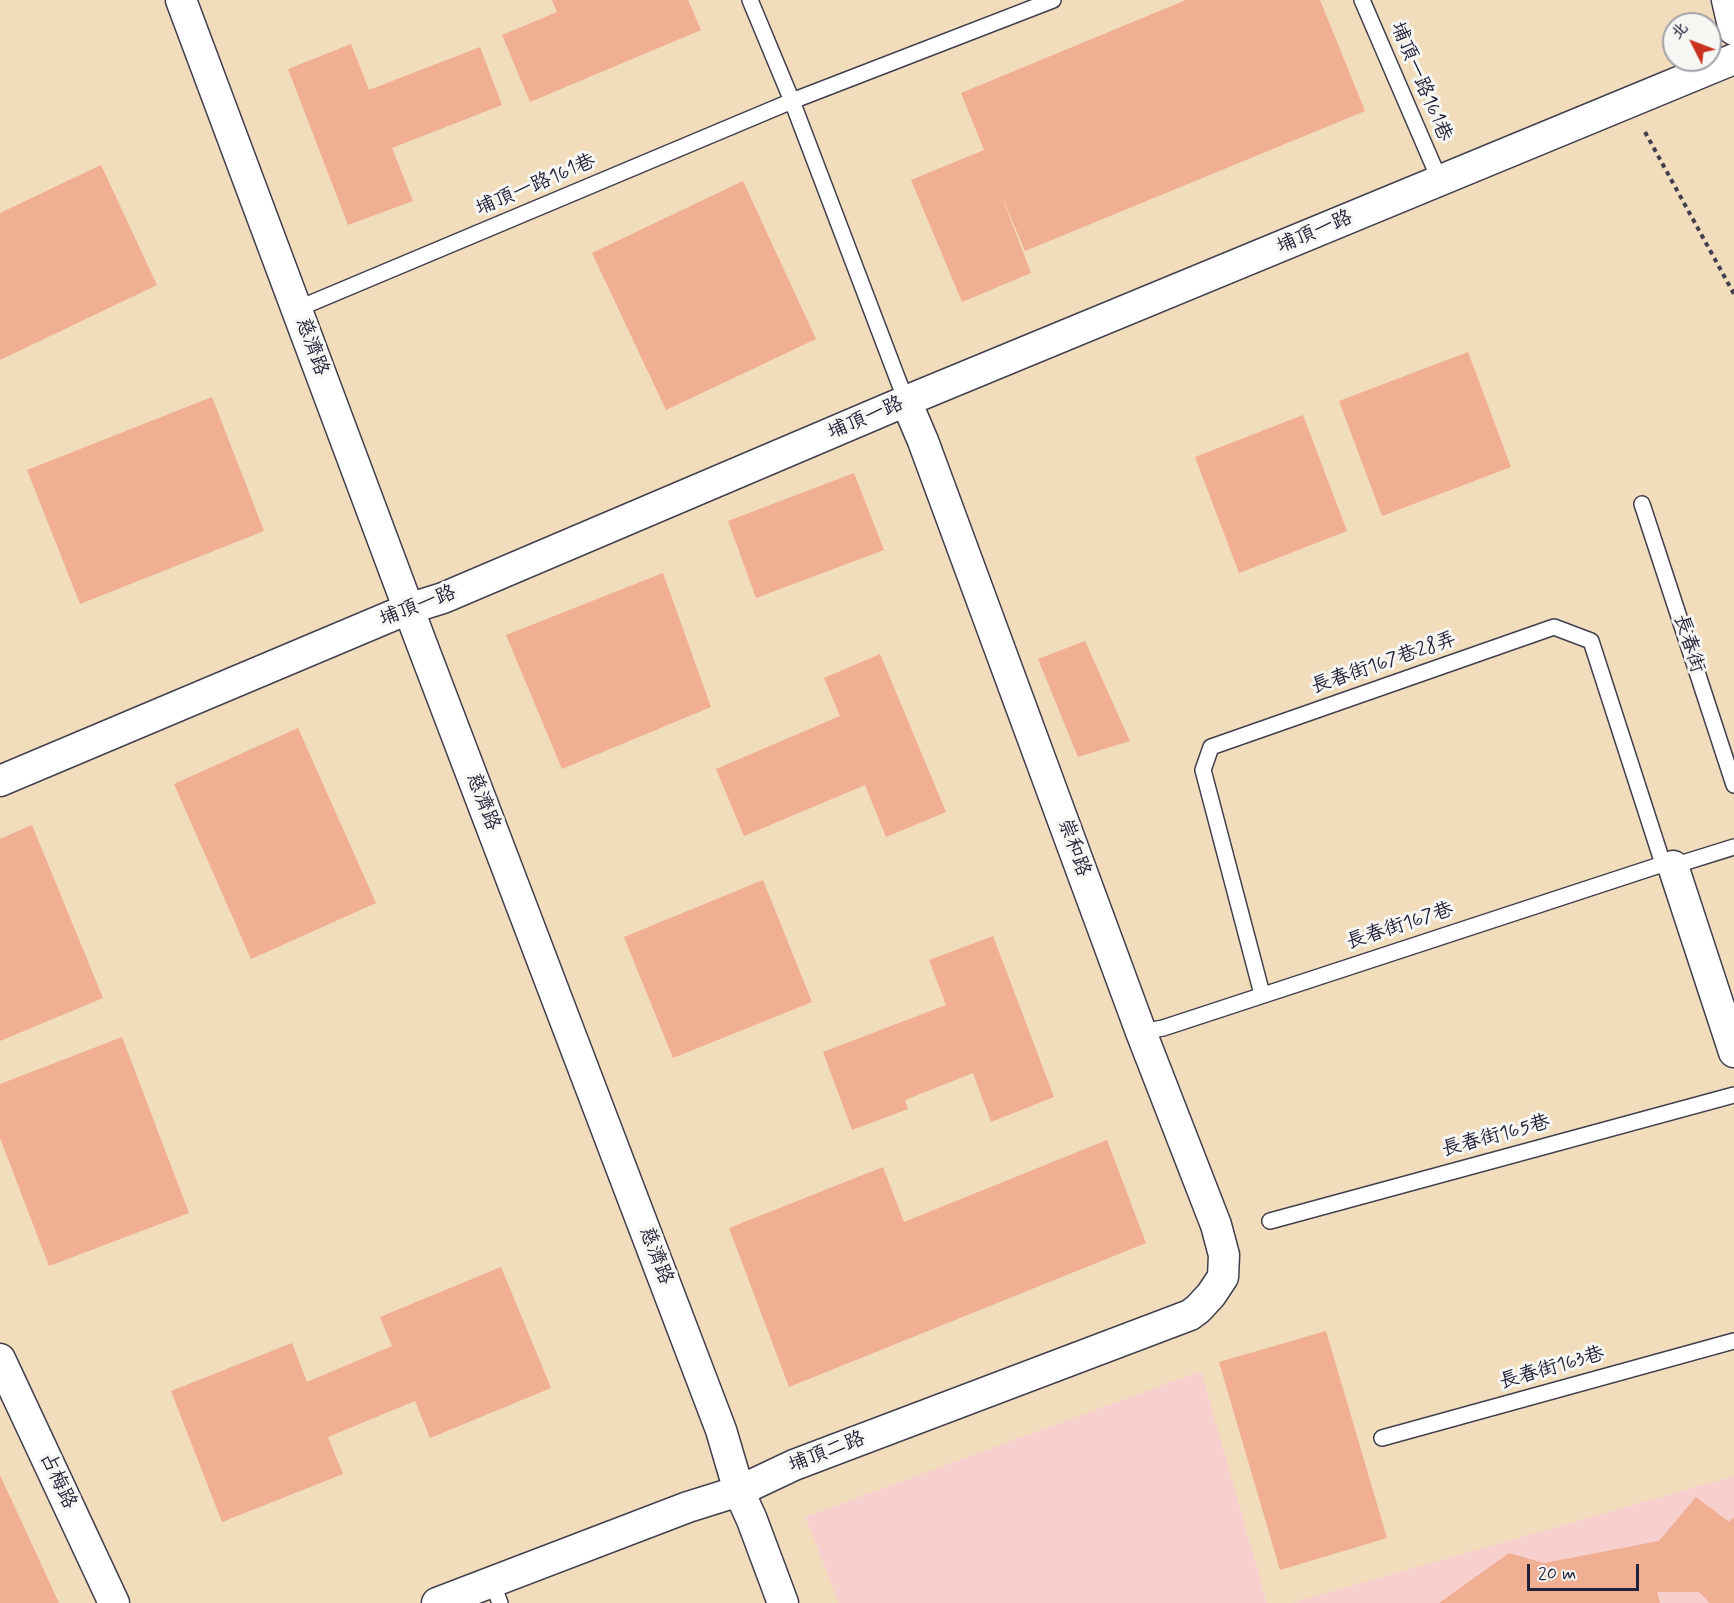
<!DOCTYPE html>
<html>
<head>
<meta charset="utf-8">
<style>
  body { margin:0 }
  #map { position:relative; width:1734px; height:1603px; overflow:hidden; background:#f1dcbc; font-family:Mynerve,"LXGW WenKai TC",sans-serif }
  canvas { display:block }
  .north { position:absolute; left:1662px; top:12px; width:60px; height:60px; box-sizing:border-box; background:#f6f6f2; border:2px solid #a1a1a9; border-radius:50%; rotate:312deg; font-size:16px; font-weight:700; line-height:24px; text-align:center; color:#22223b }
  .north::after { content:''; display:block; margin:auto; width:21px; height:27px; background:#c8321e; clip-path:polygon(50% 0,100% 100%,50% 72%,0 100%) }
  .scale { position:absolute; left:1527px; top:1564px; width:112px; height:27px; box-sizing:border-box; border:3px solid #22223b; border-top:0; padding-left:8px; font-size:18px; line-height:21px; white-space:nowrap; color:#22223b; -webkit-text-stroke:4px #f6f6f2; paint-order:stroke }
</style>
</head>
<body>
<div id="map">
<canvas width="1734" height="1603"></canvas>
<div class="north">北</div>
<div class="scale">20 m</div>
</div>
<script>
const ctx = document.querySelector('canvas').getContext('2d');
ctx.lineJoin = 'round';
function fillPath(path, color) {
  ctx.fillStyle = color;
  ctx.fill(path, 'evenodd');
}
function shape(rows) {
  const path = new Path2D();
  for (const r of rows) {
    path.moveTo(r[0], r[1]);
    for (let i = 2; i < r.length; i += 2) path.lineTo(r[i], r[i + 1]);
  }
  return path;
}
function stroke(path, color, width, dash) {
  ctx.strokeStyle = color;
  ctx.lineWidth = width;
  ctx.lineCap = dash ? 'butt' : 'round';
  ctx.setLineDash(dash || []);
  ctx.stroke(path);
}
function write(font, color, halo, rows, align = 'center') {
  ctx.font = font + ' Mynerve,"LXGW WenKai TC",sans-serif';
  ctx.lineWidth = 6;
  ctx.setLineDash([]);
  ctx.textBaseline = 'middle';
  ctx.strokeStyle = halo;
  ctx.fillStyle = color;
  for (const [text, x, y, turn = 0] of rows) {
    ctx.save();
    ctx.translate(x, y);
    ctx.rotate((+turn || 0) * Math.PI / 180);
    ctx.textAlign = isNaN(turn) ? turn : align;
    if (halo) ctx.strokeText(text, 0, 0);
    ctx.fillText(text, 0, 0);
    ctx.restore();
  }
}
const built = shape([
  [1201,1371,1267,1603,839,1603,805,1517],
  [1734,1476,1734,1603,1291,1603]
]);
const building = shape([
  [552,0,688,0,701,30,530,102,502,35,557,12],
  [1186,0,1320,0,1365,111,1025,251,1000,192,1031,273,962,302,911,180,984,150,961,93],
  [351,44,369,90,480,47,502,105,392,148,413,201,348,225,288,69],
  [101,165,157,285,0,360,0,213],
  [743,181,816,339,666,410,592,253],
  [1468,352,1511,467,1382,516,1339,401],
  [212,397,264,531,80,604,27,470],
  [1303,415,1347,531,1239,573,1195,457],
  [854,473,884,550,756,598,728,521],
  [663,573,711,707,562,769,506,635],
  [1085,641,1130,741,1078,757,1038,659],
  [880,654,946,812,886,837,865,785,744,836,716,769,840,716,824,678],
  [298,728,376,903,251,959,174,784],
  [32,825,103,998,0,1041,0,839],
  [763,880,812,1002,673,1058,624,937],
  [993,936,1054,1097,991,1122,973,1073,905,1100,908,1109,852,1130,823,1052,946,1005,929,960],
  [122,1037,189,1213,49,1266,0,1138,0,1084],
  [1107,1140,1146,1243,789,1387,729,1228,883,1167,904,1222],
  [501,1267,551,1388,430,1438,415,1401,328,1437,343,1474,222,1522,171,1391,292,1343,307,1382,392,1346,380,1317],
  [1326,1331,1387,1538,1280,1570,1219,1362],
  [0,1475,59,1603,0,1603],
  [1696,1497,1729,1522,1734,1517,1734,1603,1710,1603,1699,1592,1657,1592,1660,1603,1439,1603,1509,1553,1544,1563,1659,1541]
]);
const path = shape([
  [1645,132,1734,294]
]);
const lane = shape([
  [750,0,792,101,906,401],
  [1362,0,1440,181],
  [297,309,792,101,1053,0],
  [1642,504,1734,785],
  [1262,994,1203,770,1211,747,1554,627,1591,641,1663,864],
  [1141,1032,1163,1028,1663,864,1673,866,1734,847],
  [1270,1221,1734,1095],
  [1382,1438,1734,1341],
  [492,1582,500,1603]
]);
const street = shape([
  [181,0,421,642,721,1430,739,1491,752,1520,783,1603],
  [1727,0,1734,30],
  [0,781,408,609,443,598,906,401,1734,59],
  [1673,866,1734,1052],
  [0,1359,114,1603],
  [437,1603,688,1507,739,1491,794,1465,1190,1315,1198,1309,1211,1295,1223,1277,1224,1255,1216,1225,1141,1032,923,441,906,401]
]);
const streetNames = [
  ["埔頂一路161巷",1420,82,67],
  ["埔頂一路161巷",536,186,-23],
  ["埔頂一路",1315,233,-23],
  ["慈濟路",311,347,70],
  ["埔頂一路",866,419,-23],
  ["埔頂一路",418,607,-21],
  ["長春街",1688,644,72],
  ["長春街167巷28弄",1384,664,-19],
  ["慈濟路",482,802,69],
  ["崇和路",1073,848,70],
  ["長春街167巷",1400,927,-18],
  ["長春街165巷",1496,1137,-15],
  ["慈濟路",655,1256,69],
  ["長春街163巷",1552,1369,-16],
  ["埔頂二路",827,1453,-21],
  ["占梅路",57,1481,65]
];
fillPath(built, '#f7d0ce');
fillPath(building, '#f0ae93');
stroke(lane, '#413e4e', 18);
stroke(street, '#413e4e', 33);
stroke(path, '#413e4e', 4, [4.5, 4.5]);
stroke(lane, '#fff', 15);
stroke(street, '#fff', 30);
write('20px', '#22223b', '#f6f6f2', streetNames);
</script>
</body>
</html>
